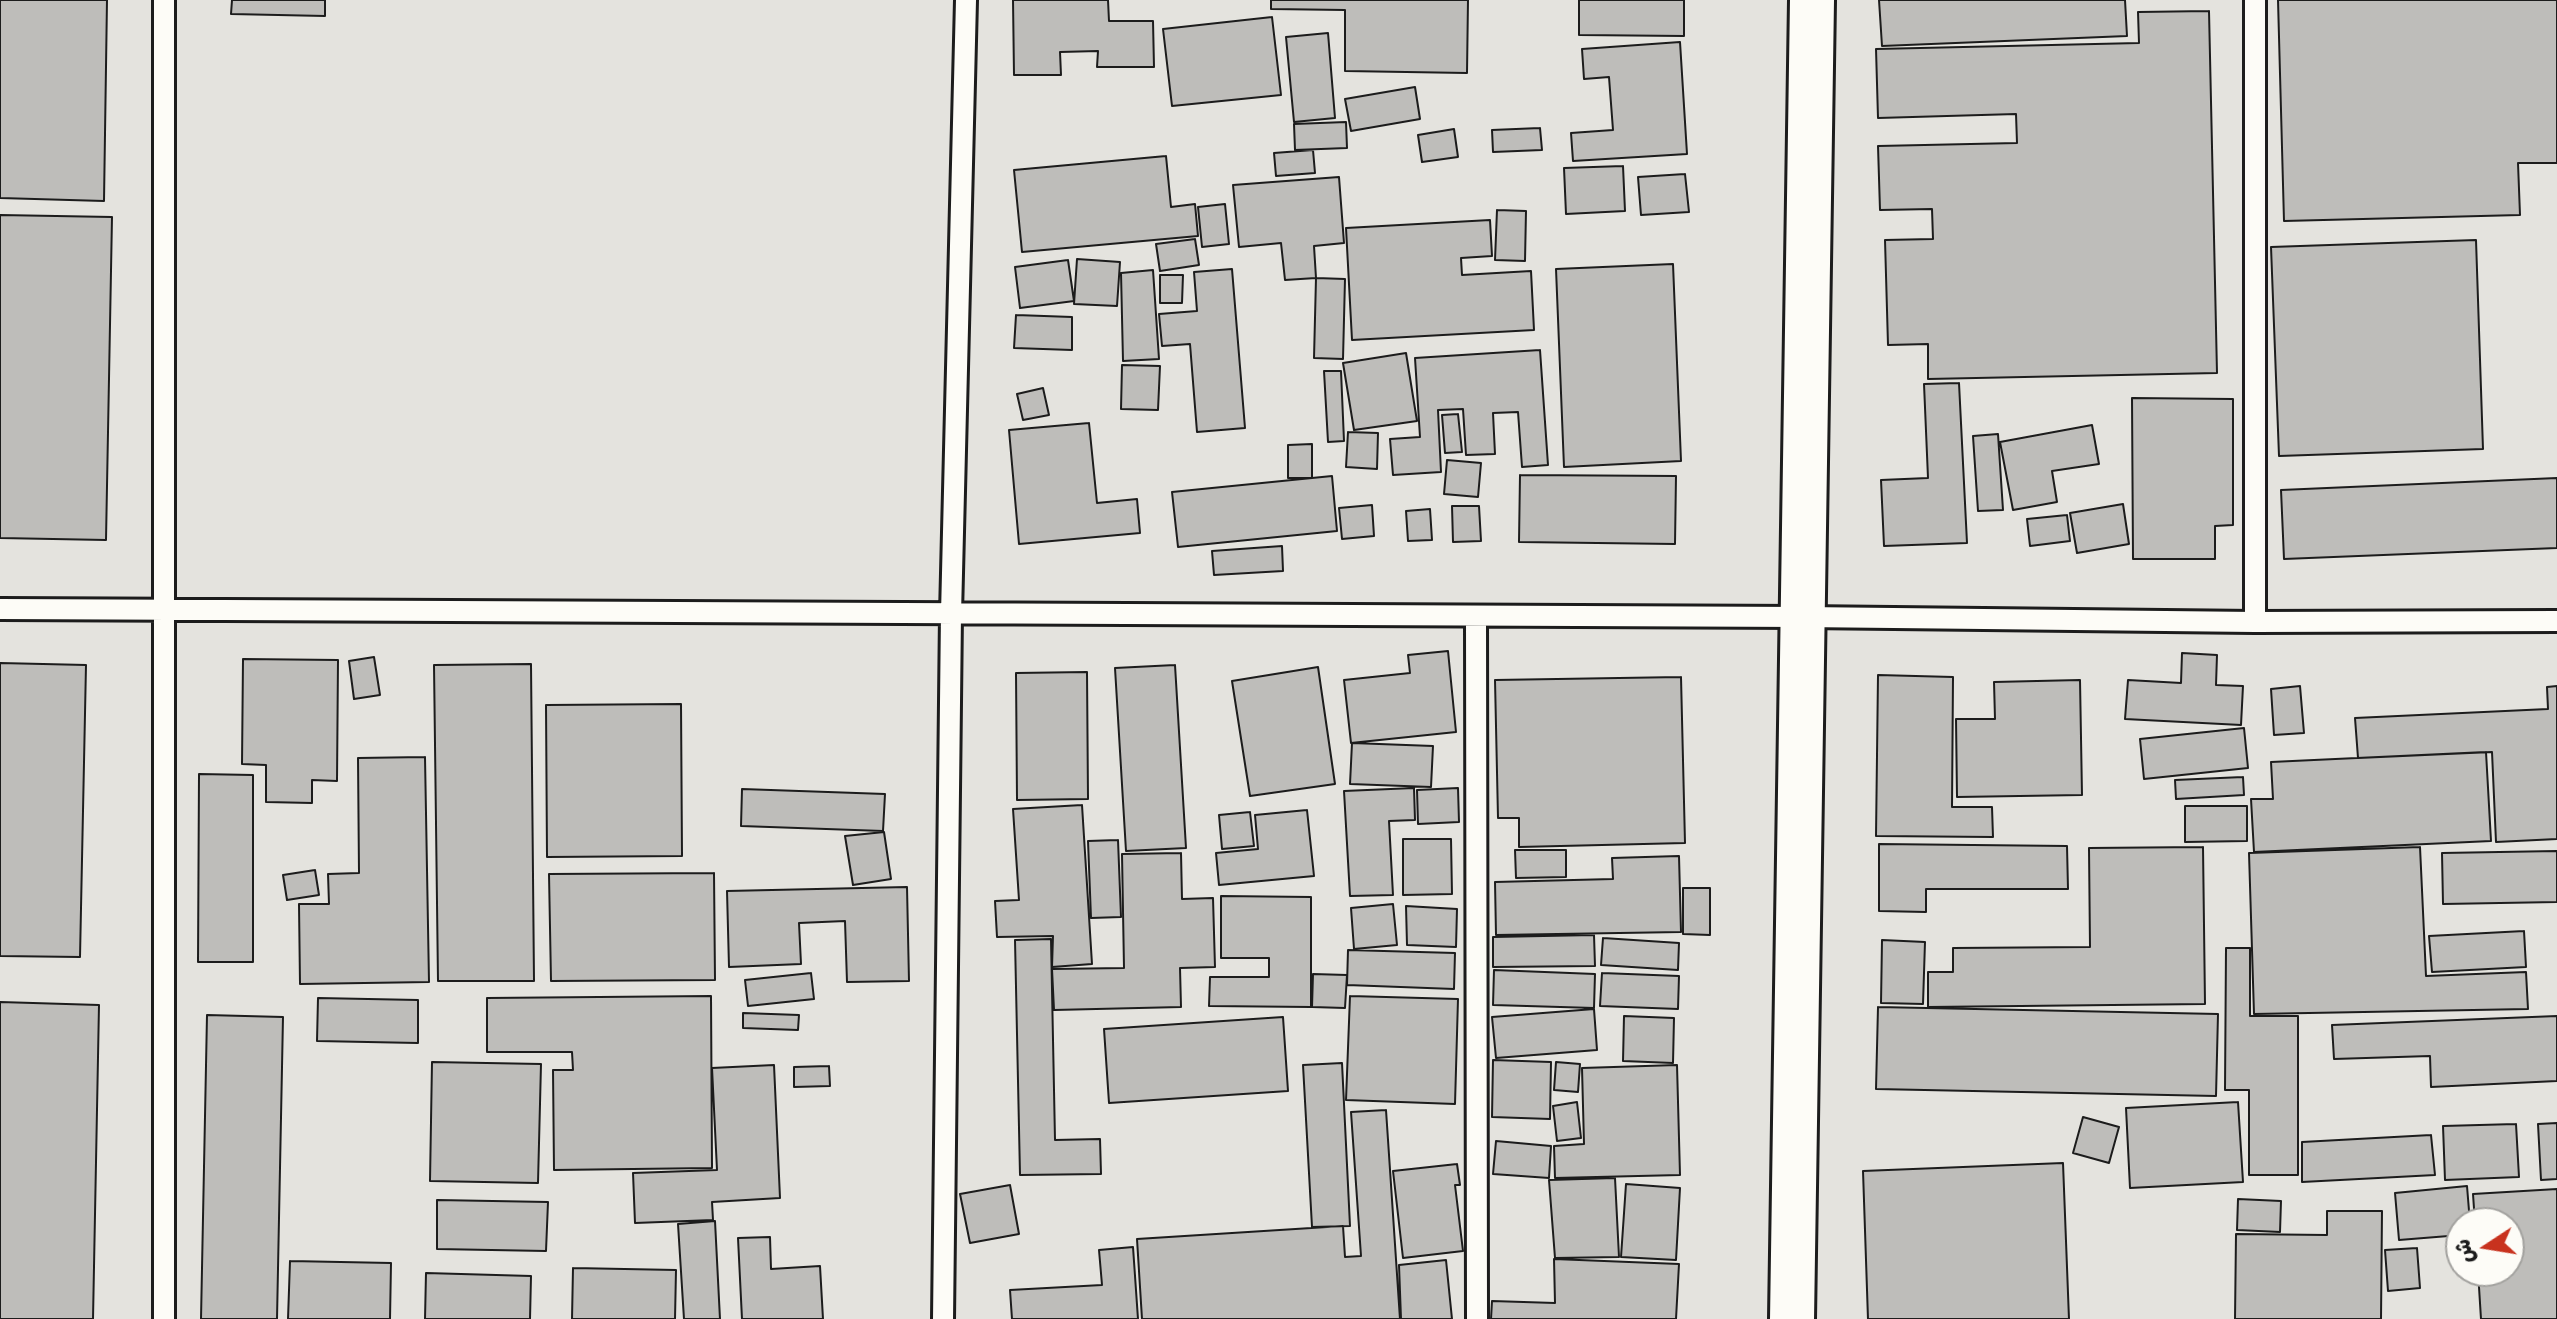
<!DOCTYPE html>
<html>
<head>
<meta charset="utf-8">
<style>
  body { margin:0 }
  #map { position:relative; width:2557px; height:1319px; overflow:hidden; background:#f4f3ee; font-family:"Patrick Hand","Playpen Sans Arabic",sans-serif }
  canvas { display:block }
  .north { position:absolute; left:2445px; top:1207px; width:80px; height:80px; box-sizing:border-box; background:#fdfcf7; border:2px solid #a3a29f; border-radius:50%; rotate:258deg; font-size:22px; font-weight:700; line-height:32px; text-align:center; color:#1c1c1c }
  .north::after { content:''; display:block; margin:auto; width:28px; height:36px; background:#c8321e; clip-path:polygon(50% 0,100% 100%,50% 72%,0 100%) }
</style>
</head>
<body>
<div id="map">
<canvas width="2557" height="1319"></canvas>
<div class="north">ش</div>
</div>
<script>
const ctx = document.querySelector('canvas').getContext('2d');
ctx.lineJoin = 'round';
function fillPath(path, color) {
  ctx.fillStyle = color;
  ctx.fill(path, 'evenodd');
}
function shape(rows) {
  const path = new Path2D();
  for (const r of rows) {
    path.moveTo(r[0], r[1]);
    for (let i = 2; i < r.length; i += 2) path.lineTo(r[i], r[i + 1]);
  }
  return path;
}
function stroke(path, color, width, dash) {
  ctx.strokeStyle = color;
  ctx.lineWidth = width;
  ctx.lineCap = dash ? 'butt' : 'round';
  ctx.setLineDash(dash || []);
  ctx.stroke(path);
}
const built = shape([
  [0,0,2557,0,2557,1319,0,1319],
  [2461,1223,2509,1223,2509,1271,2461,1271]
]);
const building = shape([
  [0,0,107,0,104,201,0,198,0,0],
  [232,0,325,0,325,16,231,14,232,0],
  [1013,0,1108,0,1109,21,1153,21,1154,67,1097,67,1098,51,1060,52,1061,75,1014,75,1013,0],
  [1271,0,1468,0,1467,73,1345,71,1345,10,1271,9,1271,0],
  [1579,0,1684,0,1684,36,1579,35,1579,0],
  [1879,0,2125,0,2127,36,1882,46,1879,0],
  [2278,0,2557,0,2557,163,2518,163,2520,215,2284,221,2278,0],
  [2209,11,2217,373,1928,379,1928,344,1888,345,1885,240,1933,239,1932,209,1880,210,1878,146,2017,143,2016,114,1878,118,1876,49,2139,43,2138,12,2209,11],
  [1272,17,1281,95,1172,106,1163,29,1272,17],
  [1328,33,1335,118,1294,122,1286,37,1328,33],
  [1680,42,1687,154,1573,161,1571,133,1613,130,1609,77,1584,79,1582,49,1680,42],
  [1415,87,1420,119,1351,131,1345,99,1415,87],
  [1346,122,1347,148,1295,150,1294,124,1346,122],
  [1540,128,1542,150,1493,152,1492,130,1540,128],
  [1454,129,1458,157,1422,162,1418,135,1454,129],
  [1313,150,1315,173,1276,176,1274,153,1313,150],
  [1166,156,1171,207,1195,204,1198,236,1022,252,1014,170,1166,156],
  [1623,166,1625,211,1566,214,1564,168,1623,166],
  [1685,174,1689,212,1641,215,1638,177,1685,174],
  [1339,177,1344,243,1314,246,1316,278,1285,280,1281,243,1239,247,1233,185,1339,177],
  [1225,204,1229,244,1202,247,1198,207,1225,204],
  [1497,210,1526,211,1525,261,1495,260,1497,210],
  [0,215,112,217,106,540,0,538,0,215],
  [1490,220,1492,256,1461,258,1462,275,1531,271,1534,330,1352,340,1346,228,1490,220],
  [1195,239,1199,265,1160,271,1156,244,1195,239],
  [2476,240,2483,449,2279,456,2271,247,2476,240],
  [1077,259,1120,262,1117,306,1074,304,1077,259],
  [1068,260,1074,301,1020,308,1015,267,1068,260],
  [1673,264,1681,461,1564,467,1556,269,1673,264],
  [1232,269,1245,428,1197,432,1190,344,1162,346,1159,314,1197,311,1194,272,1232,269],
  [1153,270,1159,359,1123,361,1121,273,1153,270],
  [1160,275,1183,275,1182,303,1160,303,1160,275],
  [1316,278,1345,279,1343,359,1314,358,1316,278],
  [1016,315,1072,317,1072,350,1014,348,1016,315],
  [1540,350,1548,465,1522,467,1518,412,1493,413,1495,454,1466,455,1463,409,1438,410,1441,472,1393,475,1390,439,1420,437,1415,358,1540,350],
  [1406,353,1417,421,1354,430,1343,363,1406,353],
  [1122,365,1160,366,1158,410,1121,409,1122,365],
  [1324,371,1341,371,1344,441,1328,442,1324,371],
  [1959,383,1967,543,1884,546,1881,480,1928,478,1924,384,1959,383],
  [1043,388,1049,415,1023,420,1017,394,1043,388],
  [2132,398,2233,399,2233,525,2215,526,2215,559,2133,559,2132,398],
  [1458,414,1462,452,1445,453,1442,415,1458,414],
  [1089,423,1097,503,1137,499,1140,533,1019,544,1009,430,1089,423],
  [2092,425,2099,464,2052,471,2057,502,2013,510,2000,442,2092,425],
  [1348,432,1378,433,1377,469,1346,467,1348,432],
  [1998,434,2003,510,1978,511,1973,436,1998,434],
  [1312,444,1312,478,1288,478,1288,445,1312,444],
  [1447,460,1481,463,1478,497,1444,494,1447,460],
  [1520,475,1676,476,1675,544,1519,542,1520,475],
  [1332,476,1337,531,1178,547,1172,492,1332,476],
  [2557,478,2557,548,2284,559,2281,490,2557,478],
  [2123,504,2129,544,2077,553,2070,513,2123,504],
  [1372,505,1374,536,1342,539,1339,508,1372,505],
  [1452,506,1479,506,1481,541,1453,542,1452,506],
  [1430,509,1432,540,1408,541,1406,511,1430,509],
  [2067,515,2070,541,2030,546,2027,519,2067,515],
  [1282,546,1283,571,1214,575,1212,551,1282,546],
  [1448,651,1456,732,1351,743,1344,680,1410,673,1408,655,1448,651],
  [2182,653,2217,655,2216,685,2243,686,2241,725,2125,719,2128,680,2181,683,2182,653],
  [374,657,380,695,354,699,349,661,374,657],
  [243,659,338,660,337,781,312,780,312,803,266,802,266,765,242,764,243,659],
  [0,663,86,665,80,957,0,956,0,663],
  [531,664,534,981,438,981,434,665,531,664],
  [1175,665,1186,848,1126,851,1115,668,1175,665],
  [1318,667,1335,784,1250,796,1232,681,1318,667],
  [1087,672,1088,799,1017,800,1016,673,1087,672],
  [1878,675,1953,677,1952,807,1992,807,1993,837,1876,836,1878,675],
  [1681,677,1685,843,1519,847,1519,818,1498,818,1495,680,1681,677],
  [2080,680,2082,795,1957,797,1956,719,1995,719,1994,682,2080,680],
  [2300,686,2304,733,2274,735,2271,689,2300,686],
  [2557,686,2557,839,2496,842,2492,752,2358,758,2355,718,2548,709,2547,687,2557,686],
  [681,704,682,856,547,857,546,705,681,704],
  [2244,728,2248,768,2144,779,2140,739,2244,728],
  [1352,743,1433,746,1431,787,1350,784,1352,743],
  [2486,752,2491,841,2254,852,2251,799,2273,799,2271,762,2486,752],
  [425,757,429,982,300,984,299,904,329,904,328,874,359,873,358,758,425,757],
  [199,774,253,775,253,962,198,962,199,774],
  [2243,777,2244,795,2176,799,2175,780,2243,777],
  [1414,788,1415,820,1389,821,1393,895,1350,896,1344,791,1414,788],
  [1458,788,1459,822,1418,824,1417,790,1458,788],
  [742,789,885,794,883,831,741,826,742,789],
  [1082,805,1092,964,1052,967,1053,936,997,937,995,901,1019,900,1013,809,1082,805],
  [2185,806,2247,806,2247,841,2185,842,2185,806],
  [1307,810,1314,876,1219,885,1216,853,1258,849,1255,815,1307,810],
  [1250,812,1254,846,1222,849,1219,815,1250,812],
  [884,832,891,879,853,885,845,836,884,832],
  [1403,839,1451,839,1452,894,1403,895,1403,839],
  [1118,840,1121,917,1091,918,1088,841,1118,840],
  [1879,844,2067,846,2068,889,1926,889,1926,912,1879,911,1879,844],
  [2203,847,2205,1004,1928,1007,1928,972,1953,972,1953,948,2090,947,2089,848,2203,847],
  [2420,847,2426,976,2526,972,2528,1009,2254,1014,2249,853,2420,847],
  [1515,850,1566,850,1566,877,1516,878,1515,850],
  [2557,851,2557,902,2443,904,2442,853,2557,851],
  [1181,853,1182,899,1213,898,1215,967,1180,968,1181,1007,1054,1010,1052,969,1124,968,1122,854,1181,853],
  [1679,856,1681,932,1496,935,1495,882,1613,879,1612,858,1679,856],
  [315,870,319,895,287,900,283,875,315,870],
  [714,873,715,980,551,981,549,874,714,873],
  [907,887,909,981,847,982,845,921,799,923,801,964,729,967,727,891,907,887],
  [1683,888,1710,888,1710,935,1683,934,1683,888],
  [1221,896,1311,897,1311,1007,1209,1006,1210,977,1269,977,1269,958,1221,958,1221,896],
  [1393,904,1397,945,1354,949,1351,908,1393,904],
  [1406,906,1457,909,1456,947,1407,945,1406,906],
  [2524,931,2526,967,2432,972,2429,936,2524,931],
  [1594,935,1595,966,1493,967,1493,937,1594,935],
  [1603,938,1679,943,1678,970,1601,965,1603,938],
  [1051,939,1055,1140,1100,1139,1101,1174,1020,1175,1015,940,1051,939],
  [1882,940,1925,942,1923,1004,1881,1003,1882,940],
  [2226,948,2250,948,2250,1016,2298,1016,2298,1175,2249,1175,2249,1090,2225,1090,2226,948],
  [1348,950,1455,953,1454,989,1347,985,1348,950],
  [1494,970,1595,974,1594,1008,1493,1005,1494,970],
  [811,973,814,999,748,1006,745,980,811,973],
  [1602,973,1679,976,1678,1009,1600,1006,1602,973],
  [1313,974,1347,975,1345,1008,1312,1007,1313,974],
  [711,996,712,1168,554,1170,553,1070,573,1070,572,1052,487,1052,487,998,711,996],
  [1350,996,1458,999,1455,1104,1346,1100,1350,996],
  [318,998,418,1000,418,1043,317,1041,318,998],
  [0,1002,99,1005,93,1319,0,1319,0,1002],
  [1878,1007,2218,1014,2216,1096,1876,1089,1878,1007],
  [1594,1009,1597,1050,1496,1058,1492,1017,1594,1009],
  [743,1013,799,1015,798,1030,743,1028,743,1013],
  [207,1015,283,1017,277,1319,201,1319,207,1015],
  [1624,1016,1674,1018,1673,1063,1623,1061,1624,1016],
  [2557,1016,2557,1081,2431,1087,2430,1056,2334,1059,2332,1025,2557,1016],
  [1283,1017,1288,1091,1109,1103,1104,1029,1283,1017],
  [1493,1060,1551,1062,1550,1119,1492,1117,1493,1060],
  [432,1062,541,1064,538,1183,430,1181,432,1062],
  [1556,1062,1580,1064,1578,1092,1554,1090,1556,1062],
  [1342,1063,1350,1226,1312,1227,1303,1065,1342,1063],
  [774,1065,780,1198,712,1202,713,1220,635,1223,633,1173,717,1170,712,1068,774,1065],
  [1677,1065,1680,1175,1555,1178,1554,1146,1584,1144,1582,1068,1677,1065],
  [829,1066,830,1086,794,1087,794,1067,829,1066],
  [1577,1102,1581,1138,1557,1141,1553,1106,1577,1102],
  [2238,1102,2243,1182,2130,1188,2126,1108,2238,1102],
  [1386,1110,1400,1319,1142,1319,1137,1239,1343,1226,1345,1257,1361,1256,1351,1112,1386,1110],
  [2083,1117,2119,1127,2109,1163,2073,1153,2083,1117],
  [2557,1123,2557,1179,2541,1180,2538,1124,2557,1123],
  [2516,1124,2519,1177,2445,1180,2443,1126,2516,1124],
  [2431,1135,2435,1175,2302,1182,2302,1142,2431,1135],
  [1496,1141,1551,1146,1549,1178,1493,1174,1496,1141],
  [2063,1163,2069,1319,1868,1319,1863,1171,2063,1163],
  [1457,1164,1460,1185,1455,1185,1463,1251,1403,1258,1393,1171,1457,1164],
  [1615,1178,1619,1257,1555,1258,1549,1180,1615,1178],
  [1626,1184,1680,1188,1676,1260,1621,1257,1626,1184],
  [1010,1185,1019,1234,970,1243,960,1194,1010,1185],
  [2467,1186,2470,1223,2461,1223,2461,1235,2399,1240,2395,1193,2467,1186],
  [2557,1189,2557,1319,2481,1319,2478,1271,2509,1271,2509,1223,2475,1223,2473,1194,2557,1189],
  [2238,1199,2281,1201,2280,1232,2237,1230,2238,1199],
  [437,1200,548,1202,546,1251,437,1249,437,1200],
  [2327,1211,2382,1211,2381,1319,2235,1319,2236,1234,2327,1235,2327,1211],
  [715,1221,720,1319,684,1319,678,1224,715,1221],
  [770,1237,771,1269,820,1266,823,1319,742,1319,738,1238,770,1237],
  [1133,1247,1138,1319,1012,1319,1010,1290,1102,1285,1099,1250,1133,1247],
  [2417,1248,2420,1288,2388,1291,2385,1250,2417,1248],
  [1554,1259,1679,1264,1676,1319,1491,1319,1492,1301,1555,1303,1554,1259],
  [1446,1260,1452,1319,1401,1319,1399,1265,1446,1260],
  [290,1261,391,1263,390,1319,288,1319,290,1261],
  [573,1268,676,1270,675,1319,572,1319,573,1268],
  [426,1273,531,1276,530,1319,425,1319,426,1273]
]);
const lane = shape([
  [164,0,164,1319],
  [0,609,1803,617,2255,622,2557,621],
  [1476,616,1477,1319],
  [2255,622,2255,0],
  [943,1319,951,614,966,0]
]);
const secondary = shape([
  [1792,1319,1812,0]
]);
fillPath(built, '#e4e3de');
fillPath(building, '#bebdba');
stroke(building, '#1c1c1c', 2);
stroke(lane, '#1c1c1c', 26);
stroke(secondary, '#1c1c1c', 50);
stroke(lane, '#fdfcf7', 20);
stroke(secondary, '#fdfcf7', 44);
</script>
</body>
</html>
